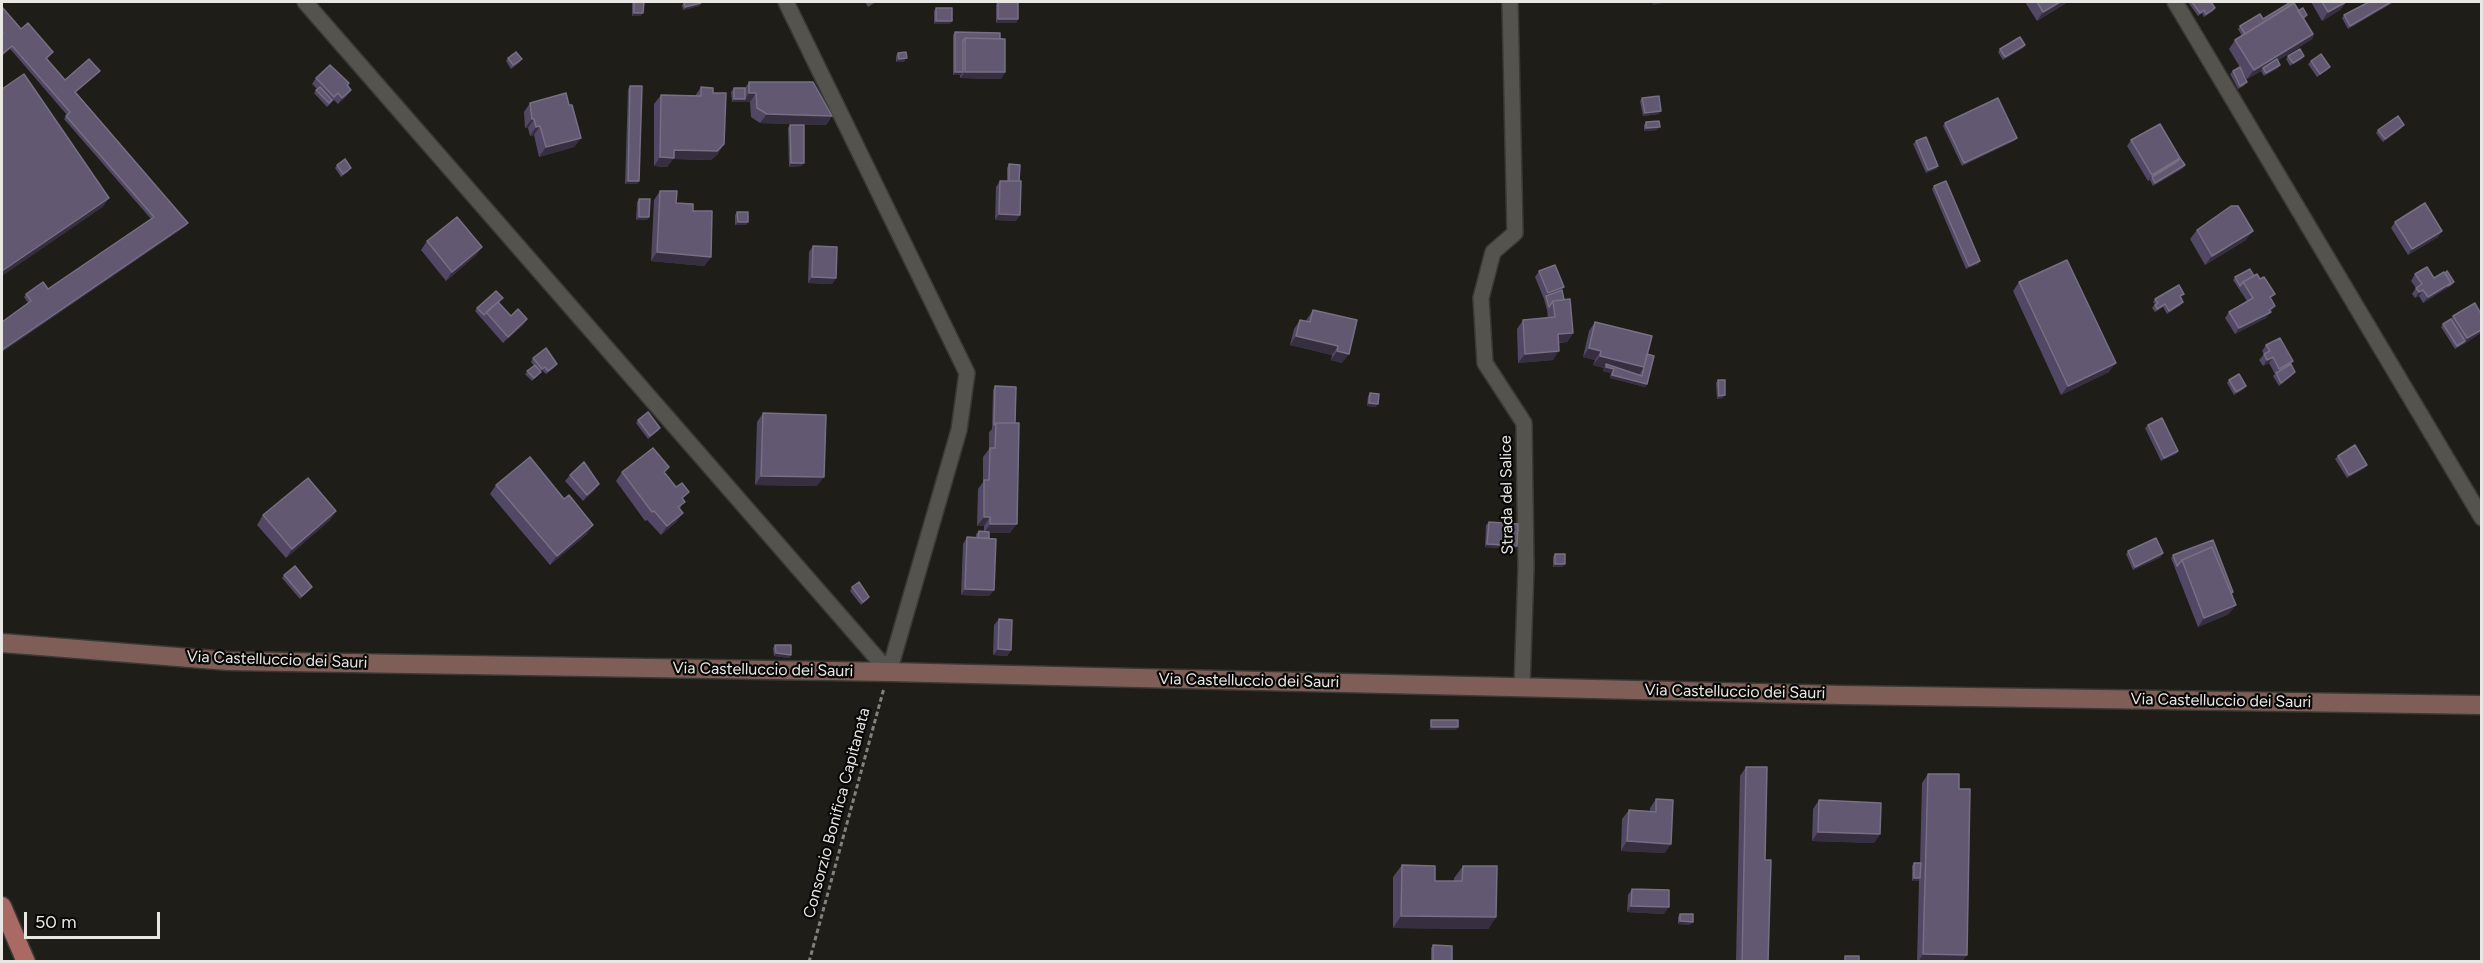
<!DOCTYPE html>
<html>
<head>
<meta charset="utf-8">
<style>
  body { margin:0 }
  #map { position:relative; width:2483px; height:963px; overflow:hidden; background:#1e1d18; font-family:Figtree,sans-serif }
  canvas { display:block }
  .frame { position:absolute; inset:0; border:3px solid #e8e7e4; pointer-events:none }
  .scale { position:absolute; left:24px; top:912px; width:136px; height:27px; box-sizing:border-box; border:3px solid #e8e7e4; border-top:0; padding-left:8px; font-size:18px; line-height:21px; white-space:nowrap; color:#e8e7e4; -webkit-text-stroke:4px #080806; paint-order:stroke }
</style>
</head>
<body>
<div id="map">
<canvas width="2483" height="963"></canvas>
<div class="frame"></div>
<div class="scale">50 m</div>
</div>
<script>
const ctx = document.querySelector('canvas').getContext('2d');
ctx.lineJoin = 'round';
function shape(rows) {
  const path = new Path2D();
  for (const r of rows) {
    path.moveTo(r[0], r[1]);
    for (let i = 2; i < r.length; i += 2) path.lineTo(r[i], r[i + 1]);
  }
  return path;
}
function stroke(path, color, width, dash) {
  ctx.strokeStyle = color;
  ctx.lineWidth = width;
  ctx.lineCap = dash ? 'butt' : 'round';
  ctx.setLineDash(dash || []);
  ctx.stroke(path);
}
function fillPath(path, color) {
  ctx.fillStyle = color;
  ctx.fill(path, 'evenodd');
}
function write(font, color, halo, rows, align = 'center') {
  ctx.font = font + ' Figtree,sans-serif';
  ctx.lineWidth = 4.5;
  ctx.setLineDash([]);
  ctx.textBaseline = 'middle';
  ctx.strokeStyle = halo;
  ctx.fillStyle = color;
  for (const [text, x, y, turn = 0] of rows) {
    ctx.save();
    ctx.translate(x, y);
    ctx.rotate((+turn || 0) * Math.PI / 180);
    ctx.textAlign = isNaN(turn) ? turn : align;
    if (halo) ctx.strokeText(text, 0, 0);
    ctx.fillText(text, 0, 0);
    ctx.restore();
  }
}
const path = shape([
  [809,962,884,688]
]);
const street = shape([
  [305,2,889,672],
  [786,2,967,373,959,430,889,672],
  [1510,2,1515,233,1493,252,1481,298,1485,363,1524,423,1526,568,1522,687],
  [2175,2,2482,518]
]);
const secondary = shape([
  [2,643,228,661,889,672,1842,695,2482,705]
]);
const primary = shape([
  [2,906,26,962]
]);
const wall = shape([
  [632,2,644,2,643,13,640,16,632,16],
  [684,2,701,3,699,6,683,10,682,5],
  [865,2,876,2,868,7],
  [998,2,1018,2,1018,19,1016,23,996,23,996,4],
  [2025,2,2068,2,2037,21],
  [2188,2,2211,2,2215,8,2213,11,2204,17,2202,13,2198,16],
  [2311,2,2346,2,2340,10,2322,21],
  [2369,2,2394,2,2348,29,2342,18,2344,15],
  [2,7,21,29,51,55,47,59,65,80,97,74,76,92,188,223,186,226,2,352,2,322,28,303,24,297,26,294,48,289,151,219,64,119,67,115,12,51,10,49,2,56],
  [936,8,950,24,934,24,934,11],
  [2298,11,2307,15,2304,19,2312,39,2277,61,2280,65,2278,68,2264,76,2261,71,2247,79,2229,49,2235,40,2242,36,2238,29,2240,26,2263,19],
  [955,32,1000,39,1005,72,1001,79,960,78,960,75,953,75,953,35],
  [2025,45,2023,48,2003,60,1998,52,2000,49],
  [898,53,904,62,896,62,896,56],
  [2288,56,2302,59,2290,66,2286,59],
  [508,58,522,59,520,62,511,69,506,61],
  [2311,61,2327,70,2317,77,2308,64],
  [2233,71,2245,85,2238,89,2230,74],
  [316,78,349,83,348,86,351,90,347,96,338,104,334,100,327,107,314,93,317,89,312,84],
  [749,82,832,116,826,125,760,123,751,117,750,102,732,102,731,92,734,88,745,88],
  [630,86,639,181,637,184,625,184,628,89],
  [701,87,713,93,718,154,711,160,673,159,667,167,654,166,654,104,661,95,695,96],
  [1642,98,1661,111,1659,114,1643,116,1640,101],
  [530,103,569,105,581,138,574,147,539,157,534,135,530,136,528,128,525,128,524,112],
  [1646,122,1657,130,1644,131,1644,125],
  [1945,123,2017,138,2014,141,1962,166,1943,126],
  [790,125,802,166,789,167,788,128],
  [2402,128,2383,142,2376,133,2378,130],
  [2131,140,2185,165,2182,169,2153,186,2150,180,2148,181,2127,146],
  [1916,141,1938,166,1936,169,1926,173,1913,144],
  [1009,164,1016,221,995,220,996,187,1000,181,1007,181,1007,168],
  [337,165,349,171,341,177,335,168],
  [1934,186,1980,261,1978,264,1966,269,1932,189],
  [660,191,676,203,693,211,711,257,704,266,651,261,654,200],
  [639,199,647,220,636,220,637,202],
  [737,212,748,222,746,225,735,225,735,215],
  [2395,222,2438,237,2408,255,2391,228],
  [2197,230,2246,240,2205,265,2190,239],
  [427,241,482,247,475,256,446,281,421,250],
  [813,246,836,278,832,284,808,283,809,252],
  [1539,271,1562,290,1573,333,1567,342,1559,343,1553,360,1518,363,1517,329,1523,320,1548,318,1547,310,1544,299,1535,277],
  [2415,274,2434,278,2454,282,2452,285,2423,303,2419,296,2415,298,2412,294,2416,288,2411,281],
  [2235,277,2271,299,2275,306,2266,318,2235,334,2225,318,2229,312,2247,301,2233,280],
  [2019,282,2109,372,2061,395,2013,291],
  [2182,297,2180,298,2181,305,2167,314,2163,307,2155,312,2152,308,2155,304,2153,302,2155,299],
  [501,301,499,303,511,316,527,319,523,325,503,343,475,311,477,308],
  [1313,310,1357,320,1342,363,1331,360,1332,355,1290,345,1294,329,1300,320,1306,321,1307,319],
  [2481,310,2481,333,2455,349,2441,327,2443,324,2451,319,2453,316,2480,312],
  [1595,322,1647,355,1647,384,1645,387,1610,378,1611,373,1603,371,1604,368,1593,365,1595,360,1583,357,1589,331],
  [2266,345,2291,364,2293,375,2279,386,2273,376,2275,374,2269,363,2263,366,2259,360,2264,354,2262,351],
  [533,358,557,364,555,367,546,374,542,370,540,372,538,375,532,381,525,374,534,366,531,362],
  [1718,380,1725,395,1723,398,1717,399,1716,383],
  [2229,380,2244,389,2234,395,2227,383],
  [995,386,1010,533,989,533,994,590,989,596,961,595,963,544,967,537,976,538,976,534,979,531,984,531,984,526,977,526,978,489,983,482,983,457,989,449,989,432,992,429,993,390],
  [1370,393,1376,407,1367,406,1368,396],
  [763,413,817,486,755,485,757,422],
  [638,420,660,428,658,431,648,439,636,423],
  [2148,425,2178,451,2176,454,2161,461,2145,428],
  [2338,456,2365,468,2347,478,2335,459],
  [622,472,665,473,684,500,680,509,683,513,676,522,661,535,647,520,645,521,616,481],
  [570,475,595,490,583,501,565,481],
  [496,485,587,534,550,565,490,494],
  [336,511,330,520,286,558,257,525,263,515],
  [1489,522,1515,549,1485,547,1486,525],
  [2128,551,2161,557,2133,570,2126,554],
  [1555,554,1563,567,1553,567,1553,557],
  [2173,555,2233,592,2231,594,2229,614,2198,627,2171,558],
  [284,575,312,587,300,599,282,578],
  [852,587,869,597,867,600,861,605,850,591],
  [999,619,1011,650,1007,656,993,655,994,625],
  [775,645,791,655,789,658,774,656,773,648],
  [1746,767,1765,860,1768,962,1736,962,1740,776],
  [1928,774,1962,962,1917,962,1919,880,1918,881,1912,881,1912,866,1914,863,1920,863,1922,783],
  [1656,799,1665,853,1621,851,1622,819,1629,810,1650,811,1650,808],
  [1819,800,1880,834,1874,843,1812,841,1813,809],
  [1402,865,1435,881,1454,881,1454,878,1463,866,1496,917,1488,929,1393,928,1393,877],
  [1632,889,1664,914,1627,912,1628,895],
  [1680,914,1690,925,1678,924,1678,917],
  [1433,945,1452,962,1431,962,1431,948]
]);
const shadedWall = shape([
  [1654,2,1670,2,1652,5],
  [2060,2,2068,2,2037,21,2043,12],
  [2346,2,2340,10,2322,21,2328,12],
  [2391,2,2394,2,2348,29,2350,26],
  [701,3,699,6,683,10,685,7],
  [634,13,643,13,640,16,632,16],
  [998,19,1018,19,1016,23,996,23],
  [936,21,952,21,950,24,934,24],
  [2313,34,2314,36,2312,39,2264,69,2263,68,2261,71,2247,79,2254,70],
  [2025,45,2023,48,2003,60,2005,57],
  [2304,56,2302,59,2290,66,2293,63],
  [907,58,904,62,896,62,899,59],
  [2280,65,2278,68,2264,76,2266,73],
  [100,71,97,74,73,95,75,92],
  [955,72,963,72,961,75,953,75],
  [965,72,1005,72,1001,79,960,78],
  [351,90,347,96,338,104,342,98],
  [749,93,756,93,750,102,732,102,734,99,745,99],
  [1661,111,1659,114,1643,116,1645,113],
  [767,114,832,116,826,125,760,123],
  [532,119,534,119,528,128,525,128],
  [2404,125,2402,128,2383,142,2385,139],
  [540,126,534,135,530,136,536,127],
  [1660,127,1657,130,1644,131,1646,128],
  [581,138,574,147,539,157,546,147],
  [2017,138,2014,141,1962,166,1964,163],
  [724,144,718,154,711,160,673,159,667,167,654,166,660,157,674,150],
  [2180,158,2176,165,2152,177,2148,181,2152,175],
  [791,163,804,163,802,166,789,167],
  [2185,165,2182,169,2153,186,2155,183],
  [1938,166,1936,169,1926,173,1928,170],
  [628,181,639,181,637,184,625,184],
  [109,198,103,207,2,276,2,271],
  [999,214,1020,215,1016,221,995,220],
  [639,217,649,217,647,220,636,220],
  [738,222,748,222,746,225,735,225],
  [188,223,186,226,2,352,2,350],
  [2253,231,2246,240,2205,265,2212,256],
  [2442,231,2438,237,2408,255,2412,249],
  [482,247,475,256,446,281,452,272],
  [657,252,711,257,704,266,651,261],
  [1980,261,1978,264,1966,269,1969,266],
  [812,277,836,278,832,284,808,283],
  [2454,282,2452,285,2423,303,2428,297,2451,283],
  [1564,287,1560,293,1546,296,1548,293],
  [2423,290,2419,296,2415,298,2419,292],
  [2183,302,2181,305,2167,314,2169,311],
  [2275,306,2266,318,2235,334,2239,328],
  [527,319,523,325,503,343,508,337],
  [2481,330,2481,333,2463,345,2467,338],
  [1573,333,1567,342,1551,343,1558,334],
  [1296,336,1338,346,1332,355,1290,345],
  [1589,348,1601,351,1595,360,1583,357],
  [1337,351,1349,354,1342,363,1331,360],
  [1559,351,1553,360,1518,363,1525,354],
  [1600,356,1644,367,1638,376,1613,370,1611,373,1603,371,1606,364,1604,368,1593,365],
  [2273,357,2269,363,2263,366,2267,360],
  [2293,361,2289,367,2275,375,2279,369],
  [2116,363,2109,372,2061,395,2068,386],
  [2295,372,2293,375,2279,386,2281,383],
  [1612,375,1647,384,1645,387,1610,378],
  [2246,386,2244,389,2234,395,2236,392],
  [1725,395,1723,398,1717,399,1719,396],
  [1369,403,1378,404,1376,407,1367,406],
  [2178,451,2176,454,2161,461,2164,458],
  [2367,465,2365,468,2347,478,2349,475],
  [761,476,824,477,817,486,755,485],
  [599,484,595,490,583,501,587,495],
  [336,511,330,520,286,558,292,549],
  [683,513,676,522,661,535,667,526],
  [984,517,990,517,984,526,977,526],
  [990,524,1017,524,1010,533,984,533],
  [593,525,587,534,550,565,557,556],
  [1487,544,1517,546,1515,549,1485,547],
  [2163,553,2161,557,2133,570,2135,567],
  [1555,564,1565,564,1563,567,1553,567],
  [965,589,994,590,989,596,961,595],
  [2236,605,2229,614,2198,627,2204,618],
  [998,649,1011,650,1007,656,993,655],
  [776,653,791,655,789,658,774,656],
  [1431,727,1458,727,1456,730,1429,730],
  [1818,832,1880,834,1874,843,1812,841],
  [1627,841,1671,844,1665,853,1621,851],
  [1914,878,1920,878,1918,881,1912,881],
  [1631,906,1669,907,1664,914,1627,912],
  [1401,916,1496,917,1488,929,1393,928],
  [1680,921,1693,922,1690,925,1678,924],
  [1923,954,1967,955,1962,962,1918,962]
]);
const building = shape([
  [634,2,644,2,643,13,634,13,634,2],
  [684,2,700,2,701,3,685,7,684,2],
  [998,2,1018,2,1018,19,998,19,998,2],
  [2037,2,2060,2,2043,12,2037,2],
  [2192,2,2211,2,2215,8,2206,14,2204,10,2200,13,2192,2],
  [2291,2,2293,4,2245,34,2240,26,2260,14,2263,19,2291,2],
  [2322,2,2346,2,2328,12,2322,2],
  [2369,2,2391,2,2350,26,2344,15,2369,2],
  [2294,3,2313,34,2254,70,2235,40,2294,3],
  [2,7,21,29,28,23,53,52,46,58,65,80,89,59,100,71,75,92,188,223,2,350,2,322,31,301,26,294,43,282,48,289,154,217,66,116,70,112,14,48,12,46,2,54,2,34,3,33,2,31,2,7],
  [936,8,952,8,952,21,936,21,936,8],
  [2303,8,2307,15,2303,18,2298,11,2303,8],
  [955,32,1000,33,1000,39,965,38,963,41,963,72,955,72,955,32],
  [2020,37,2025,45,2005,57,2000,49,2020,37],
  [965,38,1005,39,1005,72,965,72,965,38],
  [2300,49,2304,56,2293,63,2288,56,2300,49],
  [516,52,522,59,513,65,508,58,516,52],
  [906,52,907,58,899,59,898,53,906,52],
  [2321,54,2330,67,2320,74,2311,61,2321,54],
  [2277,59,2280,65,2266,73,2263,68,2277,59],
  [330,65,349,83,347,85,351,90,342,98,338,93,334,97,316,78,330,65],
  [2240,67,2247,82,2240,86,2233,71,2240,67],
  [24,74,109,198,2,271,2,89,24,74],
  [749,82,813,82,832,116,767,114,757,108,756,93,749,93,749,82],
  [630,86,642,86,639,181,628,181,630,86],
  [320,87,332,100,329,103,316,90,320,87],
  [701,87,713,88,713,93,726,93,724,144,717,151,674,150,674,158,660,157,661,95,701,96,701,87],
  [734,88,745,88,745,99,734,99,734,88],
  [566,93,569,105,572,105,581,138,546,147,540,126,536,127,534,119,532,119,530,103,566,93],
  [1659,96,1661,111,1645,113,1642,98,1659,96],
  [1998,98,2017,138,1964,163,1945,123,1998,98],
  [2398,116,2404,125,2385,139,2378,130,2398,116],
  [1659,121,1660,127,1646,128,1646,122,1659,121],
  [2160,124,2180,158,2152,175,2131,140,2160,124],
  [790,125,804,125,804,163,791,163,790,125],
  [1926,137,1938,166,1928,170,1916,141,1926,137],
  [2180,158,2185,165,2155,183,2152,177,2178,161,2180,158],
  [345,159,351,168,343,174,337,165,345,159],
  [1009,164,1020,165,1019,181,1009,181,1009,164],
  [1000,181,1021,181,1020,215,999,214,1000,181],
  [1946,181,1980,261,1969,266,1934,186,1946,181],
  [660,191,677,191,676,203,693,204,693,211,712,211,711,257,657,252,660,191],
  [639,199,650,199,649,217,639,217,639,199],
  [2425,203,2442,231,2412,249,2395,222,2425,203],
  [2231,206,2238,206,2253,231,2212,256,2197,230,2231,206],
  [737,212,748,212,748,222,738,222,737,212],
  [457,217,482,247,452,272,427,241,457,217],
  [813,246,837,247,836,278,812,277,813,246],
  [2067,260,2116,363,2068,386,2019,282,2067,260],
  [1555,265,1564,287,1548,293,1539,271,1555,265],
  [2427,267,2434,278,2444,272,2451,283,2428,297,2423,290,2419,292,2416,288,2422,284,2415,274,2427,267],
  [2250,269,2254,276,2243,282,2240,286,2235,277,2250,269],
  [2447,271,2454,282,2448,286,2451,283,2445,273,2447,271],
  [2257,274,2260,279,2264,277,2275,294,2270,297,2275,306,2269,310,2271,312,2239,328,2229,312,2253,298,2243,282,2257,274],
  [2179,285,2184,294,2180,296,2183,302,2169,311,2165,304,2157,309,2155,305,2158,303,2155,299,2179,285],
  [1562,290,1564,300,1553,301,1549,307,1546,296,1562,290],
  [496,291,503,298,498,302,484,315,477,308,496,291],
  [1570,299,1573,333,1558,334,1559,351,1525,354,1523,320,1555,317,1553,301,1570,299],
  [498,302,511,316,518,309,527,319,508,337,486,312,498,302],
  [2475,303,2481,314,2481,330,2467,338,2453,316,2475,303],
  [1313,310,1357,320,1349,354,1337,351,1338,346,1296,336,1300,320,1310,322,1313,310],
  [2451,319,2465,341,2457,346,2443,324,2451,319],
  [1595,322,1652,336,1644,367,1600,356,1601,351,1589,348,1595,322],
  [2280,338,2293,361,2279,369,2273,357,2267,360,2264,354,2270,351,2266,345,2280,338],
  [546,348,557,364,548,371,545,367,542,369,533,358,546,348],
  [1647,354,1654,356,1647,384,1612,375,1614,369,1606,367,1606,364,1642,376,1647,354],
  [2291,364,2295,372,2281,383,2276,373,2291,364],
  [535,365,541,372,534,378,527,371,535,365],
  [2239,374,2246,386,2236,392,2229,380,2239,374],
  [1718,380,1725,380,1725,395,1719,396,1718,380],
  [995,386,1016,387,1015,423,996,423,994,425,995,386],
  [1370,393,1379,394,1378,404,1369,403,1370,393],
  [648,412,660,428,650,436,638,420,648,412],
  [763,413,826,415,824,477,761,476,763,413],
  [2162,418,2178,451,2164,458,2148,425,2162,418],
  [996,423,1019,423,1017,524,990,524,990,517,984,517,984,480,989,480,990,448,995,448,996,423],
  [2355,445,2367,465,2349,475,2338,456,2355,445],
  [653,448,669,467,664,472,676,487,682,483,689,492,682,498,685,502,678,507,683,513,667,526,654,511,652,512,622,472,653,448],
  [530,457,564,499,569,495,593,525,557,556,496,485,530,457],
  [584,462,599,484,587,495,570,475,584,462],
  [308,478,336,511,292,549,263,515,308,478],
  [1489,522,1518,524,1517,546,1487,544,1489,522],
  [979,531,989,532,989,538,978,538,979,531],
  [967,537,996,539,994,590,965,589,967,537],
  [2156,538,2163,553,2135,567,2128,551,2156,538],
  [2213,540,2233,592,2231,593,2212,547,2182,560,2177,566,2173,555,2213,540],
  [2212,547,2236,605,2204,618,2182,560,2212,547],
  [1555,554,1565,554,1565,564,1555,564,1555,554],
  [295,566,312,587,302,596,284,575,295,566],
  [859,582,869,597,863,602,852,587,859,582],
  [999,619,1012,620,1011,650,998,649,999,619],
  [775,645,791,645,791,655,776,653,775,645],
  [1431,720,1458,720,1458,727,1431,727,1431,720],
  [1746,767,1767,767,1765,860,1771,860,1768,962,1742,962,1746,767],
  [1928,774,1959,774,1959,789,1970,789,1967,955,1923,954,1928,774],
  [1656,799,1673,800,1671,844,1627,841,1629,810,1656,812,1656,799],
  [1819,800,1881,803,1880,834,1818,832,1819,800],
  [1914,863,1921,863,1920,878,1914,878,1914,863],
  [1402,865,1435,866,1435,881,1462,881,1463,866,1497,866,1496,917,1401,916,1402,865],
  [1632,889,1669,890,1669,907,1631,906,1632,889],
  [1680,914,1693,914,1693,922,1680,921,1680,914],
  [1433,945,1452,946,1452,961,1433,961,1433,945],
  [1845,956,1859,956,1859,961,1845,961,1845,956]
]);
const streetNames = [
  ["Strada del Salice",1507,495,-91],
  ["Via Castelluccio dei Sauri",277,660,2],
  ["Via Castelluccio dei Sauri",763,670,1],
  ["Via Castelluccio dei Sauri",1249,681,1],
  ["Via Castelluccio dei Sauri",1735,692,1],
  ["Via Castelluccio dei Sauri",2221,701,1],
  ["Consorzio Bonifica Capitanata",837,813,-75]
];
stroke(street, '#393935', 18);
stroke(secondary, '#393935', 21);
stroke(primary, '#393935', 21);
stroke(path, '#82817d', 3, [4.5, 3]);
stroke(street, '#54534d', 15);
stroke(secondary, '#7f5e58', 18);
stroke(primary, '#aa6963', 18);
fillPath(wall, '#524764');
fillPath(shadedWall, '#372f40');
fillPath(building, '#625871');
stroke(building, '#776f83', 1.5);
write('16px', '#e8e7e4', '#080806', streetNames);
</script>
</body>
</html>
